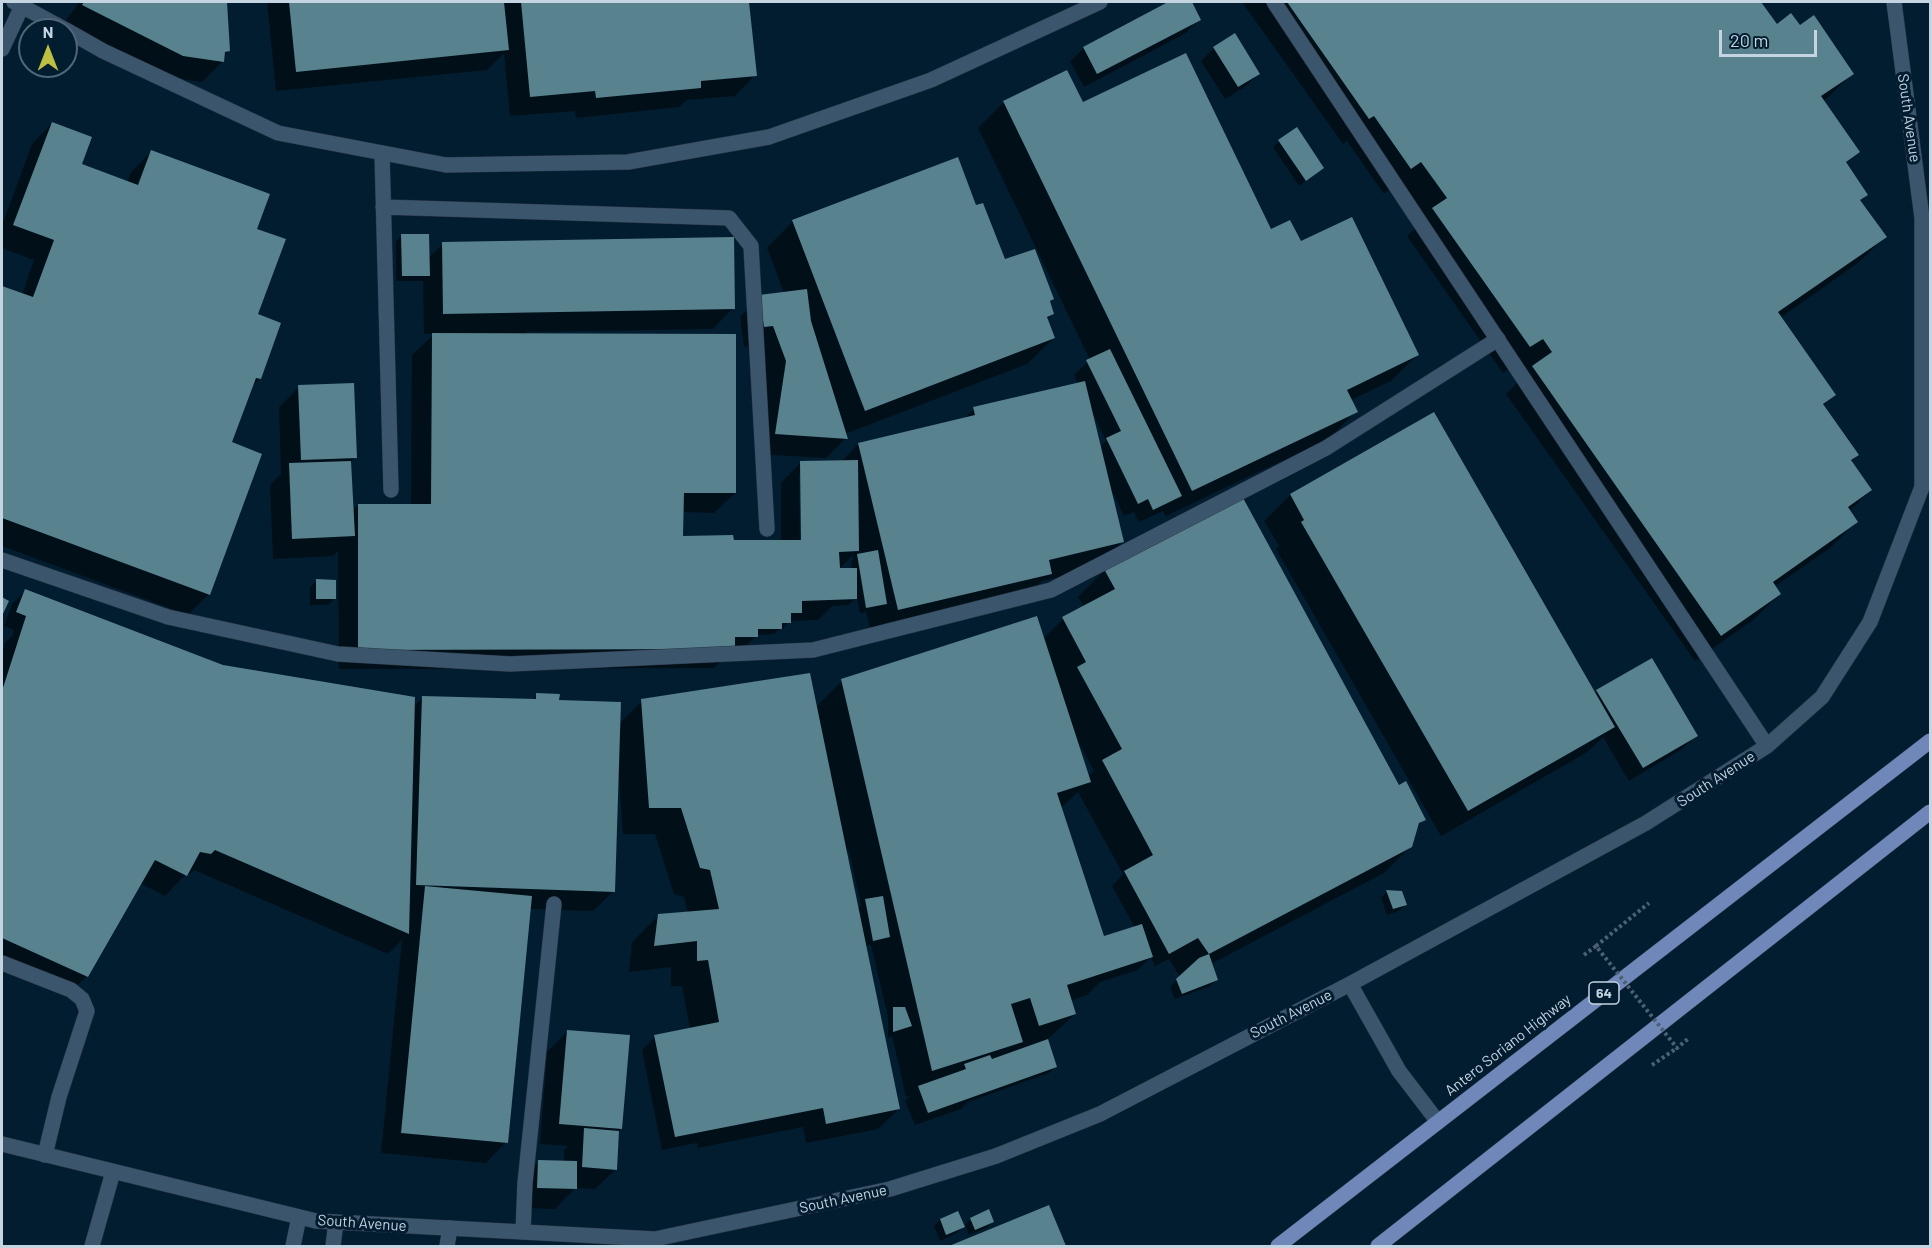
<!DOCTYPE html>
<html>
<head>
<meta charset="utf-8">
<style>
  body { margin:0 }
  #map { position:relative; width:1932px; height:1248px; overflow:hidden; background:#031d30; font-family:Barlow,sans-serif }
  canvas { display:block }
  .frame { position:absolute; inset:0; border:3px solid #c5d4e1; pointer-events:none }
  .north { position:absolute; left:18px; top:18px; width:60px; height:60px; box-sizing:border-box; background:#031d30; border:2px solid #516677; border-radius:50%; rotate:0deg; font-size:16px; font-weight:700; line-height:24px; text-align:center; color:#c5d4e1 }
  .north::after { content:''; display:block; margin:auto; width:21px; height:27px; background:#bdbf43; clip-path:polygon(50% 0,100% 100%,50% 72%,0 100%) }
  .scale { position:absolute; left:1719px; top:30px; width:98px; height:27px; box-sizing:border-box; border:3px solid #c5d4e1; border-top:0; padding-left:8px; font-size:18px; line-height:21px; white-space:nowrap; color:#c5d4e1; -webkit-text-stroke:4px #031d30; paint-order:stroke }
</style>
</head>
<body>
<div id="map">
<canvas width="1932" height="1248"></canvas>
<div class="frame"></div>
<div class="north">N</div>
<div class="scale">20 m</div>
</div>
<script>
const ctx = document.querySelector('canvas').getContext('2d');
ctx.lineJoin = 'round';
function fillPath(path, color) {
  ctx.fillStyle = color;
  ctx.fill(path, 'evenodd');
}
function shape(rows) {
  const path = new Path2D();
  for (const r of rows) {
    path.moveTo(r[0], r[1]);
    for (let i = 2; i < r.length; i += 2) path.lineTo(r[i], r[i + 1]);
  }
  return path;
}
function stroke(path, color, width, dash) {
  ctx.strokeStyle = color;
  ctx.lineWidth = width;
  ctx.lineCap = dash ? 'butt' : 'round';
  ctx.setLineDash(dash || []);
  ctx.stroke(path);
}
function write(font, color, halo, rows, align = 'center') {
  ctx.font = font + ' Barlow,sans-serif';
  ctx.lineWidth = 6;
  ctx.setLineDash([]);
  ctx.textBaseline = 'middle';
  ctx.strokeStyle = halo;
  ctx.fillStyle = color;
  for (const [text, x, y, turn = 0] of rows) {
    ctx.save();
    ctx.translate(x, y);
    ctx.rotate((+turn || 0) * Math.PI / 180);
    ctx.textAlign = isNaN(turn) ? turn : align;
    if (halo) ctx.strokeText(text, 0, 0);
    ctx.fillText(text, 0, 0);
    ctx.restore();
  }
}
const shadow = shape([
  [79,2,225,2,229,50,223,57,222,62,202,82,162,76,63,25],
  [267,2,748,2,755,75,735,96,687,100,679,107,576,118,575,111,510,116,504,53,487,70,276,91],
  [1171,2,1190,2,1199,19,1186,33,1084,87,1070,61,1084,48],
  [1242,2,1759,2,1776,26,1800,27,1852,74,1823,102,1858,152,1845,164,1866,194,1859,201,1885,237,1858,263,1780,318,1834,395,1823,406,1857,455,1851,462,1871,490,1849,511,1856,522,1830,548,1774,587,1780,594,1753,620,1695,661,1506,394,1524,376,1516,364,1503,373,1407,236,1420,223,1394,187,1384,194,1347,141,1343,144],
  [1214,48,1258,74,1245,87,1225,99,1201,61],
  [1004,102,1082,104,1270,231,1300,243,1417,355,1391,381,1351,400,1356,411,1330,438,1166,516,1163,511,1139,522,1134,512,1124,516,1111,489,1122,542,1096,568,1042,581,1024,599,872,636,866,612,860,613,857,597,849,605,832,606,818,620,789,621,783,629,780,629,774,634,757,635,736,656,726,656,714,668,339,669,338,551,333,556,273,559,270,485,281,474,279,407,299,387,355,457,350,463,352,511,358,505,411,505,412,355,434,334,424,334,423,281,396,281,396,241,402,235,428,258,443,244,733,308,713,329,526,332,527,335,735,493,714,513,682,512,682,537,733,542,781,542,781,483,801,462,841,462,858,444,964,419,974,409,1078,384,1074,375,1090,360,978,128],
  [1094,416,1106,441,1100,447,1092,417],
  [799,474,802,474,803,542,800,542],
  [853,555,853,559,851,562,852,569,839,569],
  [52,123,80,165,127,183,131,172,151,152,255,230,256,315,260,378,250,388,230,443,209,594,188,615,2,546,2,287,22,295,34,260,2,248,2,225,32,144],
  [1279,141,1322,167,1299,186,1273,147],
  [975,207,1005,261,1053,299,1049,303,1053,314,1047,320,1054,338,1027,364,845,434,846,438,826,458,756,454,766,382,753,346,744,347,740,317,760,296,784,293,767,248,793,221],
  [1433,414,1594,694,1597,691,1696,736,1682,749,1629,781,1603,737,1586,753,1441,836,1276,549,1279,546,1264,521,1290,495],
  [1242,498,1398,787,1424,819,1417,827,1411,846,1384,873,1211,964,1217,979,1210,986,1175,999,1170,987,1180,977,1169,959,1155,966,1151,957,1138,970,1100,982,1087,995,1070,1001,1075,1014,1046,1041,1055,1067,1049,1073,968,1102,961,1109,915,1125,905,1101,911,1095,906,1097,892,1036,888,1038,888,1017,871,945,866,946,899,1109,878,1129,806,1143,803,1127,698,1148,697,1143,662,1150,642,1050,655,1036,690,1029,682,986,671,986,671,967,629,972,632,942,658,916,688,913,684,897,674,894,655,834,623,834,619,779,617,780,614,891,593,911,529,909,506,1142,486,1163,381,1153,402,940,388,954,194,870,190,874,187,873,165,896,140,883,87,976,66,996,2,967,2,653,5,643,12,636,14,630,4,626,12,604,26,590,223,667,413,707,423,698,531,701,537,695,619,724,642,701,816,707,842,681,1043,639,1063,619,1084,607,1078,597,1105,570],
  [1078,741,1094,771,1087,777],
  [1078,792,1123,874,1112,886,1135,928,1104,939,1061,808],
  [846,851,849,851,861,905,858,909],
  [317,580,334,599,328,605,310,605,310,587],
  [1387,891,1405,905,1399,911,1387,915,1381,898],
  [567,1032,621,1128,618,1132,616,1169,595,1189,575,1188,555,1209,518,1208,519,1182,539,1162,564,1162,564,1150,568,1146,540,1144,547,1052],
  [1048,1207,1065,1246,953,1246],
  [971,1219,993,1222,986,1228,969,1235,965,1225,957,1233,940,1241,934,1226,940,1220,963,1227]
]);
const building = shape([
  [84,2,227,2,230,51,225,52,224,62,183,56,82,5],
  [289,2,504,2,509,50,296,72],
  [521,2,749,2,757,76,701,81,701,88,596,98,595,91,530,97],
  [1168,2,1192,2,1201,20,1097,74,1083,47],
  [1287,2,1761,2,1777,24,1791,13,1800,25,1814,15,1854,74,1821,96,1860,152,1846,162,1868,195,1860,200,1887,237,1778,312,1836,395,1823,404,1859,455,1851,460,1872,490,1848,507,1858,522,1773,582,1781,594,1721,636,1532,366,1552,352,1543,339,1530,347,1432,208,1447,198,1421,162,1411,169,1374,116,1369,119],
  [1235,33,1260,74,1238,87,1213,47],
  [1186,53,1271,229,1290,220,1301,241,1352,217,1419,355,1347,390,1358,412,1192,491,1003,101,1067,70,1083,102],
  [52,122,92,137,82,164,138,185,151,150,270,194,257,229,286,239,258,314,281,323,261,379,256,378,232,442,262,454,210,595,2,518,2,286,33,297,54,240,13,225],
  [1297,127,1324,168,1306,181,1278,140],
  [958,157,976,205,983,203,1005,259,1035,249,1054,299,1050,301,1054,314,1047,317,1055,338,865,411,792,220],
  [401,234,429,234,430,276,402,276],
  [734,237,735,309,443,314,442,242],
  [807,289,811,321,848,439,775,434,786,361,773,326,764,327,759,295],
  [432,333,736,334,736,493,684,493,683,536,733,535,734,540,801,540,800,461,858,460,859,551,839,552,840,568,857,568,857,599,802,601,802,613,791,613,791,623,782,623,782,629,758,629,758,637,735,637,735,649,358,650,358,504,431,504],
  [1110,349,1182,496,1153,510,1148,499,1138,504,1106,438,1121,431,1086,360],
  [1085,381,1124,542,1049,560,1052,574,898,610,858,443,975,415,973,407],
  [354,383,357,458,301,460,298,385],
  [1434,412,1615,727,1468,811,1301,522,1304,520,1290,494],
  [351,461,355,536,292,539,289,463],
  [1242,496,1399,785,1406,781,1426,820,1419,823,1412,847,1209,954,1198,938,1169,954,1124,871,1153,855,1102,760,1122,749,1077,667,1086,662,1062,617,1115,589,1104,569],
  [878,550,887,604,866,608,857,554],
  [316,579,336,580,336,599,316,599],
  [25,589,223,665,415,697,409,934,215,850,211,854,200,852,187,876,155,860,88,977,2,938,2,691,26,616,16,612],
  [2,597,9,601,2,616],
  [1037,616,1091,782,1057,793,1104,936,1142,924,1153,957,1067,985,1076,1014,1039,1026,1030,998,1011,1004,1023,1042,932,1071,841,679],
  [1652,658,1698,736,1643,768,1596,690],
  [810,673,900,1109,826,1124,823,1108,675,1137,654,1035,719,1022,708,960,697,961,697,941,654,946,658,914,719,909,710,870,700,868,681,808,649,808,641,699],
  [536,693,560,694,559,700,621,702,615,892,416,885,422,696,536,699],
  [425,886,532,896,508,1143,401,1133],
  [1386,890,1402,891,1407,905,1393,909],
  [883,896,890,937,873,941,865,899],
  [1209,954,1218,980,1182,994,1176,979,1199,958],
  [893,1007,905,1007,912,1026,893,1032],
  [567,1030,630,1035,622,1129,559,1124],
  [1048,1039,1057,1067,928,1113,918,1086,966,1069,964,1064,990,1055,992,1059],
  [584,1128,619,1131,617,1170,582,1167],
  [538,1160,577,1161,577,1189,537,1188],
  [1049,1205,1066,1246,949,1246],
  [989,1209,994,1222,975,1230,970,1218],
  [958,1211,965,1227,946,1235,940,1219]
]);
const path = shape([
  [1596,946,1649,903],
  [1652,1065,1677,1048]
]);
const service = shape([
  [2,49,22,6],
  [382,153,391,490],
  [383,207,729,218,751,246,767,529],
  [2,560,168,617,338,654,510,664,813,650,1051,590,1326,448,1498,339],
  [2,963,71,990,82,999,87,1011,59,1097,45,1155],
  [523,1232,525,1183,554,904],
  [92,1246,113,1172],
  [293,1246,299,1217],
  [333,1246,336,1222],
  [447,1246,450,1228]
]);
const minor = shape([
  [14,2,66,30],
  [1274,2,1767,746],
  [66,30,103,51,278,133,446,165,628,162,769,137,931,80,1100,2],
  [1350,984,1399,1071,1438,1122],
  [2,1144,316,1221,655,1239,890,1189,996,1156,1100,1114,1350,984,1646,823,1767,746,1822,697,1870,622,1922,487,1922,218,1894,2]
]);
const primary = shape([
  [1278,1246,1930,741],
  [1378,1246,1930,812]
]);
const pathBridge = shape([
  [1584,955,1596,946,1677,1048,1689,1038]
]);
const shields = [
  [1604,993,30]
];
const shieldNames = [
  ["64",1604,993]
];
const streetNames = [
  ["South Avenue",1909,118,82],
  ["South Avenue",1716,779,-33],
  ["South Avenue",1291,1014,-27],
  ["Antero Soriano Highway",1508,1045,-38],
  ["South Avenue",843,1199,-12],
  ["South Avenue",362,1223,4]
];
fillPath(shadow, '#0007');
fillPath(building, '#58828d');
stroke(service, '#2b3443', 16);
stroke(minor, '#2b3443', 16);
stroke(primary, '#2b3443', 16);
stroke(path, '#4c6273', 4, [3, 3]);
stroke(service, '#3b566c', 15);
stroke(minor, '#3b566c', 15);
stroke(primary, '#7088b9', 15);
stroke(pathBridge, '#4c6273', 4, [3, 3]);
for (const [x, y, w] of shields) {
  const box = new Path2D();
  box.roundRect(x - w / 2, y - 11, w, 22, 4.5);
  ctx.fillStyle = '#031d30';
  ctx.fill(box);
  stroke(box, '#c5d4e1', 1.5);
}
write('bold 14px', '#c5d4e1', null, shieldNames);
write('15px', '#c5d4e1', '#031d30', streetNames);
</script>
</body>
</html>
